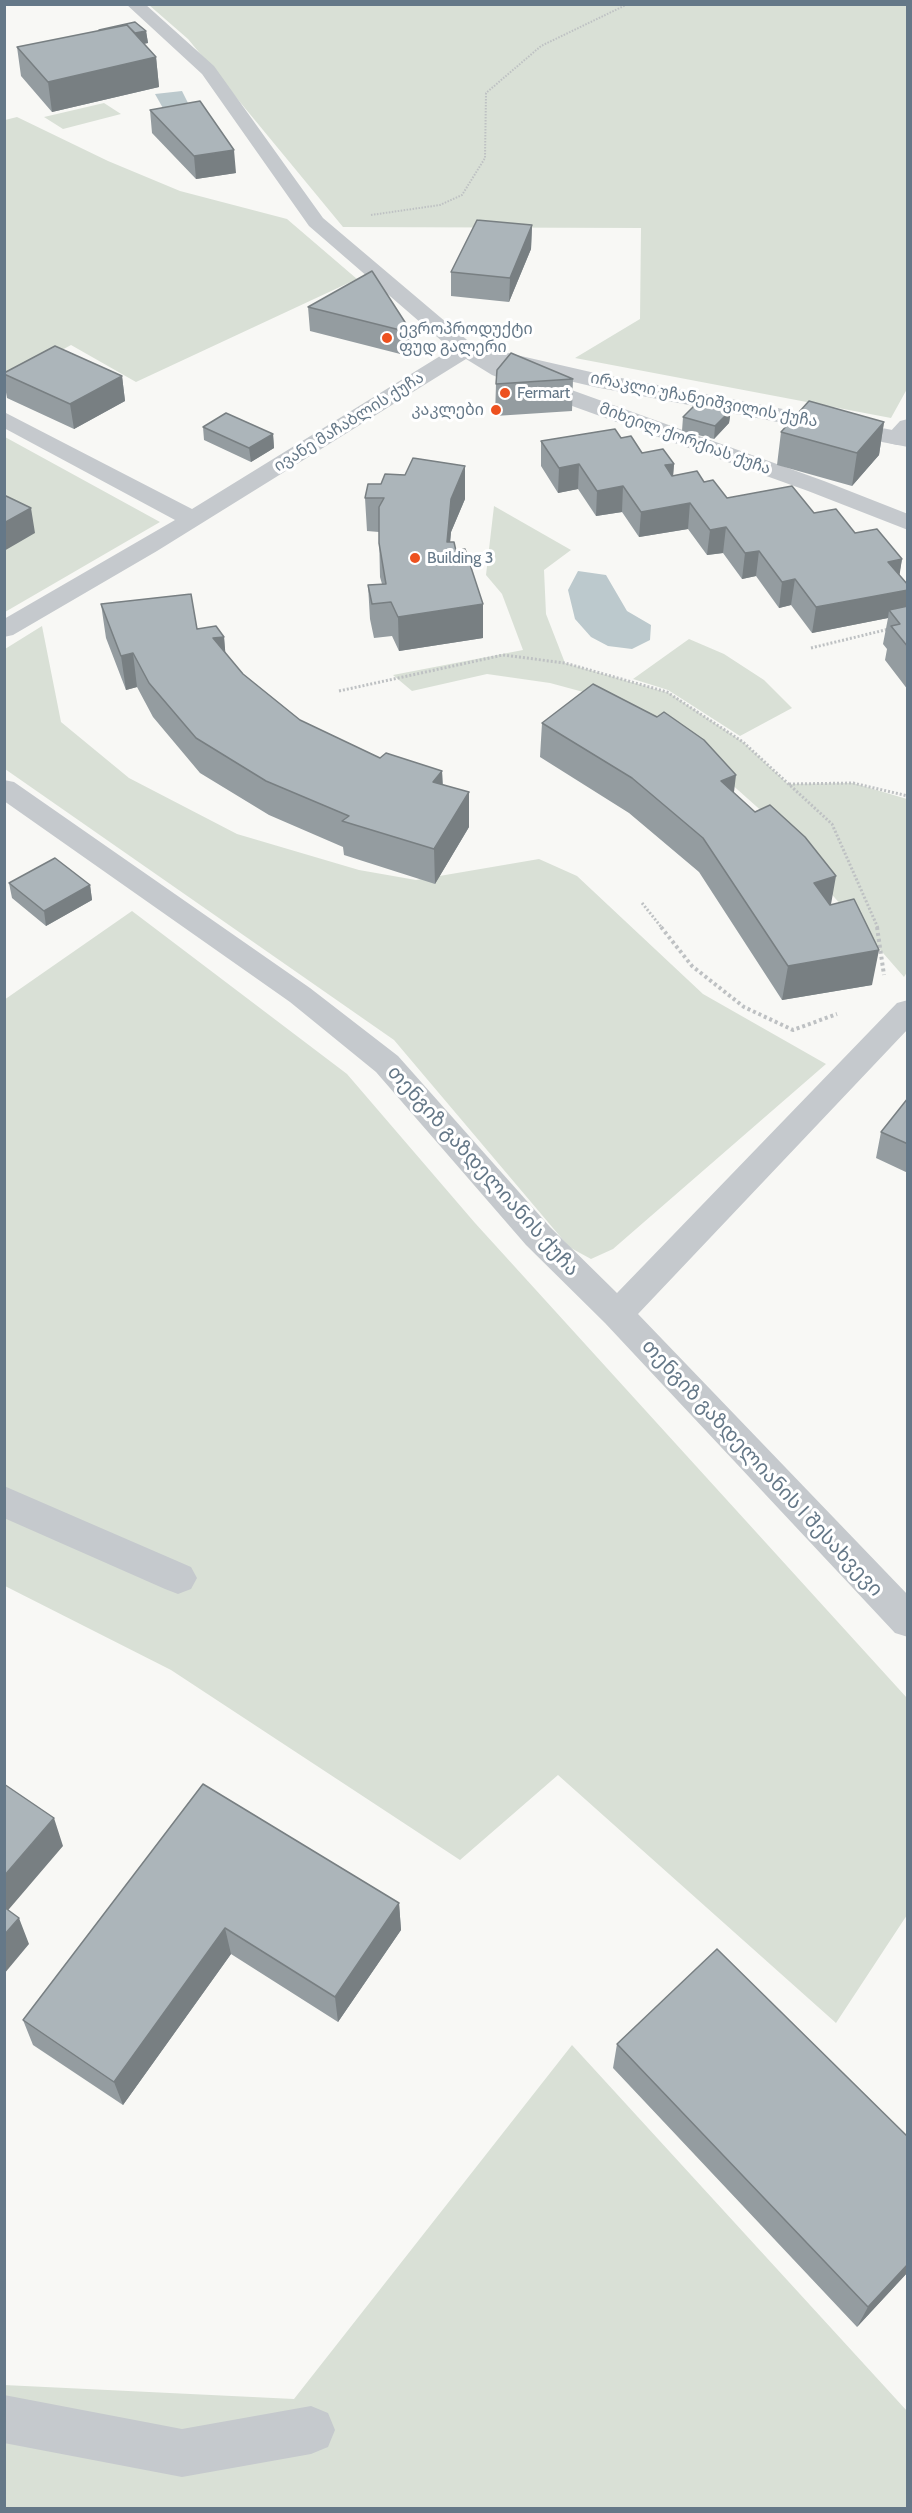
<!DOCTYPE html>
<html>
<head>
<meta charset="utf-8">
<style>
  body { margin:0 }
  #map { position:relative; width:912px; height:2513px; overflow:hidden; background:#f8f8f5; font-family:Cabin,sans-serif }
  canvas { display:block }
  .frame { position:absolute; inset:0; border:6px solid #657888; pointer-events:none }
</style>
</head>
<body>
<div id="map">
<canvas width="912" height="2513"></canvas>
<div class="frame"></div>
</div>
<script>
const ctx = document.querySelector('canvas').getContext('2d');
ctx.lineJoin = 'round';
function fillPath(path, color) {
  ctx.fillStyle = color;
  ctx.fill(path, 'evenodd');
}
function shape(rows) {
  const path = new Path2D();
  for (const r of rows) {
    path.moveTo(r[0], r[1]);
    for (let i = 2; i < r.length; i += 2) path.lineTo(r[i], r[i + 1]);
  }
  return path;
}
function stroke(path, color, width, dash) {
  ctx.strokeStyle = color;
  ctx.lineWidth = width;
  ctx.lineCap = dash ? 'butt' : 'round';
  ctx.setLineDash(dash || []);
  ctx.stroke(path);
}
function write(font, color, halo, rows, align = 'center') {
  ctx.font = font + ' Cabin,"Noto Sans Georgian",sans-serif';
  ctx.lineWidth = 6;
  ctx.setLineDash([]);
  ctx.textBaseline = 'middle';
  ctx.strokeStyle = halo;
  ctx.fillStyle = color;
  for (const [text, x, y, turn = 0] of rows) {
    ctx.save();
    ctx.translate(x, y);
    ctx.rotate((+turn || 0) * Math.PI / 180);
    ctx.textAlign = isNaN(turn) ? turn : align;
    if (halo) ctx.strokeText(text, 0, 0);
    ctx.fillText(text, 0, 0);
    ctx.restore();
  }
}
const green = shape([
  [149,5,907,5,907,389,891,418,575,358,640,319,641,228,343,227,188,39],
  [104,103,121,114,63,129,44,117],
  [17,117,108,161,180,191,287,219,357,279,136,382,71,345,5,381,5,120],
  [5,437,160,522,5,612],
  [494,506,571,550,544,570,546,614,565,663,669,693,743,742,788,784,853,783,907,799,907,972,904,977,828,890,775,823,710,765,624,703,550,683,487,674,412,691,393,675,523,650,502,594,486,575],
  [42,626,61,722,129,778,237,834,359,870,416,880,539,859,577,876,703,994,826,1064,613,1249,591,1259,569,1247,394,1040,5,769,5,649],
  [689,639,724,654,764,680,792,708,740,736,668,690,633,679],
  [132,911,347,1074,475,1223,907,1698,907,1915,836,2023,558,1775,460,1860,171,1670,5,1586,4,1000],
  [572,2045,907,2411,907,2508,5,2508,4,2385,294,2399]
]);
const water = shape([
  [182,91,190,107,164,110,155,94],
  [578,571,606,575,627,611,651,625,650,640,632,649,608,646,591,637,575,619,568,590]
]);
const pathFar2 = shape([
  [371,215,440,205,462,195,485,158,486,93,541,46,628,4]
]);
const pathFar1 = shape([
  [811,648,889,629],
  [339,691,503,655,565,663,667,692,743,742,832,824,878,928],
  [789,784,853,783,908,796],
  [642,903,662,928]
]);
const path = shape([
  [661,927,692,966,744,1007,793,1030,837,1014],
  [877,927,884,975]
]);
const service = shape([
  [908,419,908,440,897,445,889,443,886,438,889,433,900,421,908,419]
]);
const minor = shape([
  [466,344,474,345,508,365,566,388,824,481,908,514,908,530,808,491,550,398,492,375,466,359,157,551,13,635,4,637,4,619,175,520,4,428,4,412,192,509,458,345,466,344],
  [4,780,14,782,310,988,398,1056,550,1227,617,1293,897,1003,908,1000,908,1029,638,1314,908,1595,908,1637,895,1633,605,1323,526,1245,376,1072,290,1002,4,801,4,780],
  [4,1486,191,1567,197,1578,191,1589,178,1594,165,1589,4,1518,4,1486],
  [4,2395,182,2429,311,2406,328,2413,335,2430,328,2447,311,2454,182,2477,4,2443,4,2395]
]);
const tertiary = shape([
  [126,4,145,4,214,66,323,218,473,345,595,373,908,433,908,447,595,387,458,355,309,226,202,74,126,4]
]);
const wall = shape([
  [146,31,148,43,144,44,156,57,159,87,52,112,21,76,17,47],
  [150,110,236,173,196,179,152,133],
  [532,225,531,249,509,302,451,296,451,272],
  [308,307,412,333,412,357,310,331],
  [4,373,122,376,125,401,74,429,7,398,4,381],
  [573,379,572,411,495,416,496,384],
  [731,410,729,423,714,439,682,431,683,417],
  [884,422,879,455,852,486,777,465,781,432],
  [203,427,273,434,274,448,251,462,204,440],
  [621,438,642,453,674,464,673,476,704,482,727,498,814,513,855,533,902,559,899,575,908,585,908,690,885,660,887,649,883,644,888,618,812,633,791,605,779,608,756,576,742,579,723,553,707,555,688,529,639,537,622,512,596,516,578,489,558,493,541,466,541,441],
  [365,498,465,499,451,532,450,542,456,551,483,604,483,638,399,651,392,636,374,638,370,619,368,585,382,584,380,577,379,532,367,531],
  [101,604,197,629,224,637,225,653,243,674,300,720,380,758,442,771,443,785,469,792,469,827,435,884,344,855,343,847,269,815,200,773,153,717,137,687,126,690,106,638],
  [542,723,734,793,831,905,872,985,782,1000,699,872,629,813,540,757],
  [9,883,90,885,92,900,46,926,12,898],
  [908,1098,908,1173,876,1158,881,1132],
  [203,1784,399,1903,401,1930,338,2022,231,1954,123,2105,33,2045,23,2020],
  [617,2044,908,2272,857,2327,613,2068]
]);
const shadedWall = shape([
  [146,31,148,43,104,50,102,38],
  [156,57,159,87,52,112,48,82],
  [234,150,236,173,196,179,194,156],
  [532,225,531,249,509,302,510,278],
  [122,376,125,401,74,429,70,404],
  [731,410,729,423,714,439,715,426],
  [884,422,879,455,852,486,857,453],
  [273,434,274,448,251,462,249,448],
  [579,464,578,489,558,493,559,468],
  [674,464,672,489,665,465],
  [465,466,465,499,451,532,447,576,447,542,451,499],
  [623,486,622,512,596,516,597,491],
  [690,503,688,529,639,537,641,512],
  [31,508,35,533,4,551,4,523],
  [726,527,723,553,707,555,710,530],
  [759,551,756,576,742,579,745,553],
  [902,559,898,585,888,562],
  [795,579,791,605,779,608,782,582],
  [908,590,908,606,889,610,888,618,812,633,816,607],
  [483,604,483,638,399,651,398,617],
  [224,637,227,671,213,638],
  [133,653,137,687,126,690,121,656],
  [442,771,443,805,433,782],
  [736,775,732,809,721,781],
  [469,792,469,827,435,884,434,849],
  [836,876,830,910,814,883],
  [90,885,92,900,46,926,44,911],
  [879,950,872,985,782,1000,788,966],
  [54,1818,63,1846,4,1915,4,1876],
  [399,1903,401,1930,338,2022,335,1997],
  [19,1918,29,1944,4,1974,4,1935],
  [225,1928,231,1954,123,2105,114,2082],
  [908,2264,908,2272,857,2327,868,2307]
]);
const building = shape([
  [135,22,146,31,135,33,127,25,99,30,135,22],
  [127,25,156,57,48,82,17,47,127,25],
  [200,101,234,150,194,156,150,110,200,101],
  [477,220,532,225,510,278,451,272,477,220],
  [372,271,412,333,308,307,372,271],
  [55,346,122,376,70,404,4,374,4,373,55,346],
  [511,353,573,379,496,384,497,370,511,353],
  [699,401,731,410,715,426,683,417,699,401],
  [809,401,884,422,857,453,781,432,809,401],
  [226,413,273,434,249,448,203,427,226,413],
  [615,429,621,438,631,436,642,453,663,449,674,464,665,465,672,476,697,471,704,482,713,480,727,498,792,486,814,513,836,509,855,533,877,529,902,559,888,562,908,585,908,590,816,607,795,579,782,582,759,551,745,553,726,527,710,530,690,503,641,512,623,486,597,491,579,464,559,468,541,441,615,429],
  [413,458,465,466,451,499,447,542,454,542,456,551,465,549,483,604,398,617,391,602,372,604,368,585,386,584,379,543,379,507,384,498,365,498,368,484,381,484,385,474,405,475,413,458],
  [4,495,31,508,4,523,4,495],
  [191,594,197,629,216,626,224,637,213,638,243,674,300,720,380,758,386,753,442,771,433,782,469,792,434,849,342,821,349,816,266,781,196,738,149,683,133,653,121,656,101,604,191,594],
  [908,606,908,647,891,626,900,624,889,610,908,606],
  [593,684,657,717,664,712,704,740,736,775,721,781,755,812,770,805,805,837,836,876,814,883,830,905,854,899,879,950,788,966,703,838,632,778,542,723,593,684],
  [55,858,90,885,44,911,9,883,55,858],
  [908,1098,908,1144,881,1132,908,1098],
  [4,1784,54,1818,4,1876,4,1784],
  [203,1784,399,1903,335,1997,225,1928,114,2082,23,2020,203,1784],
  [4,1907,19,1918,4,1935,4,1907],
  [717,1949,908,2137,908,2264,868,2307,617,2044,717,1949]
]);
const markers = [
  [387,338,6,"#ed511f"],
  [505,393,6,"#ed511f"],
  [496,410,6,"#ed511f"],
  [415,558,6,"#ed511f"]
];
const farPoinames = [
  ["ევროპროდუქტი",399,329],
  ["ფუდ გალერი",399,347],
  ["Fermart",517,393],
  ["კაკლები",484,410,"right"],
  ["Building 3",427,558]
];
const farStreetnames = [
  ["ირაკლი უჩანეიშვილის ქუჩა",704,400,11],
  ["ივანე მაჩაბლის ქუჩა",349,422,-32],
  ["მიხეილ ქორქიას ქუჩა",685,439,20]
];
const streetNames = [
  ["თენგიზ გაზდელიანის ქუჩა",483,1171,48],
  ["თენგიზ გაზდელიანის I შესახვევი",762,1468,47]
];
fillPath(green, '#d9e0d6');
fillPath(water, '#bcc9cd');
stroke(pathFar2, '#bec1c3', 2, [1.5, 1.5]);
stroke(pathFar1, '#bec1c3', 3, [2, 2]);
stroke(path, '#bec1c3', 4, [3, 3]);
fillPath(service, '#c5c9cd');
fillPath(minor, '#c5c9cd');
fillPath(tertiary, '#c5c9cd');
fillPath(wall, '#949ca0');
fillPath(shadedWall, '#787f82');
fillPath(building, '#acb5ba');
stroke(building, '#787f82', 1.5);
for (const [x, y, r, color] of markers) {
  const dot = new Path2D();
  dot.arc(x, y, r, 0, 2 * Math.PI);
  ctx.fillStyle = color;
  ctx.fill(dot);
  stroke(dot, '#fff', 2);
}
write('16px', '#657888', '#fff', farPoinames, 'left');
write('16px', '#657888', '#fff', farStreetnames);
write('20px', '#657888', '#fff', streetNames);
</script>
</body>
</html>
